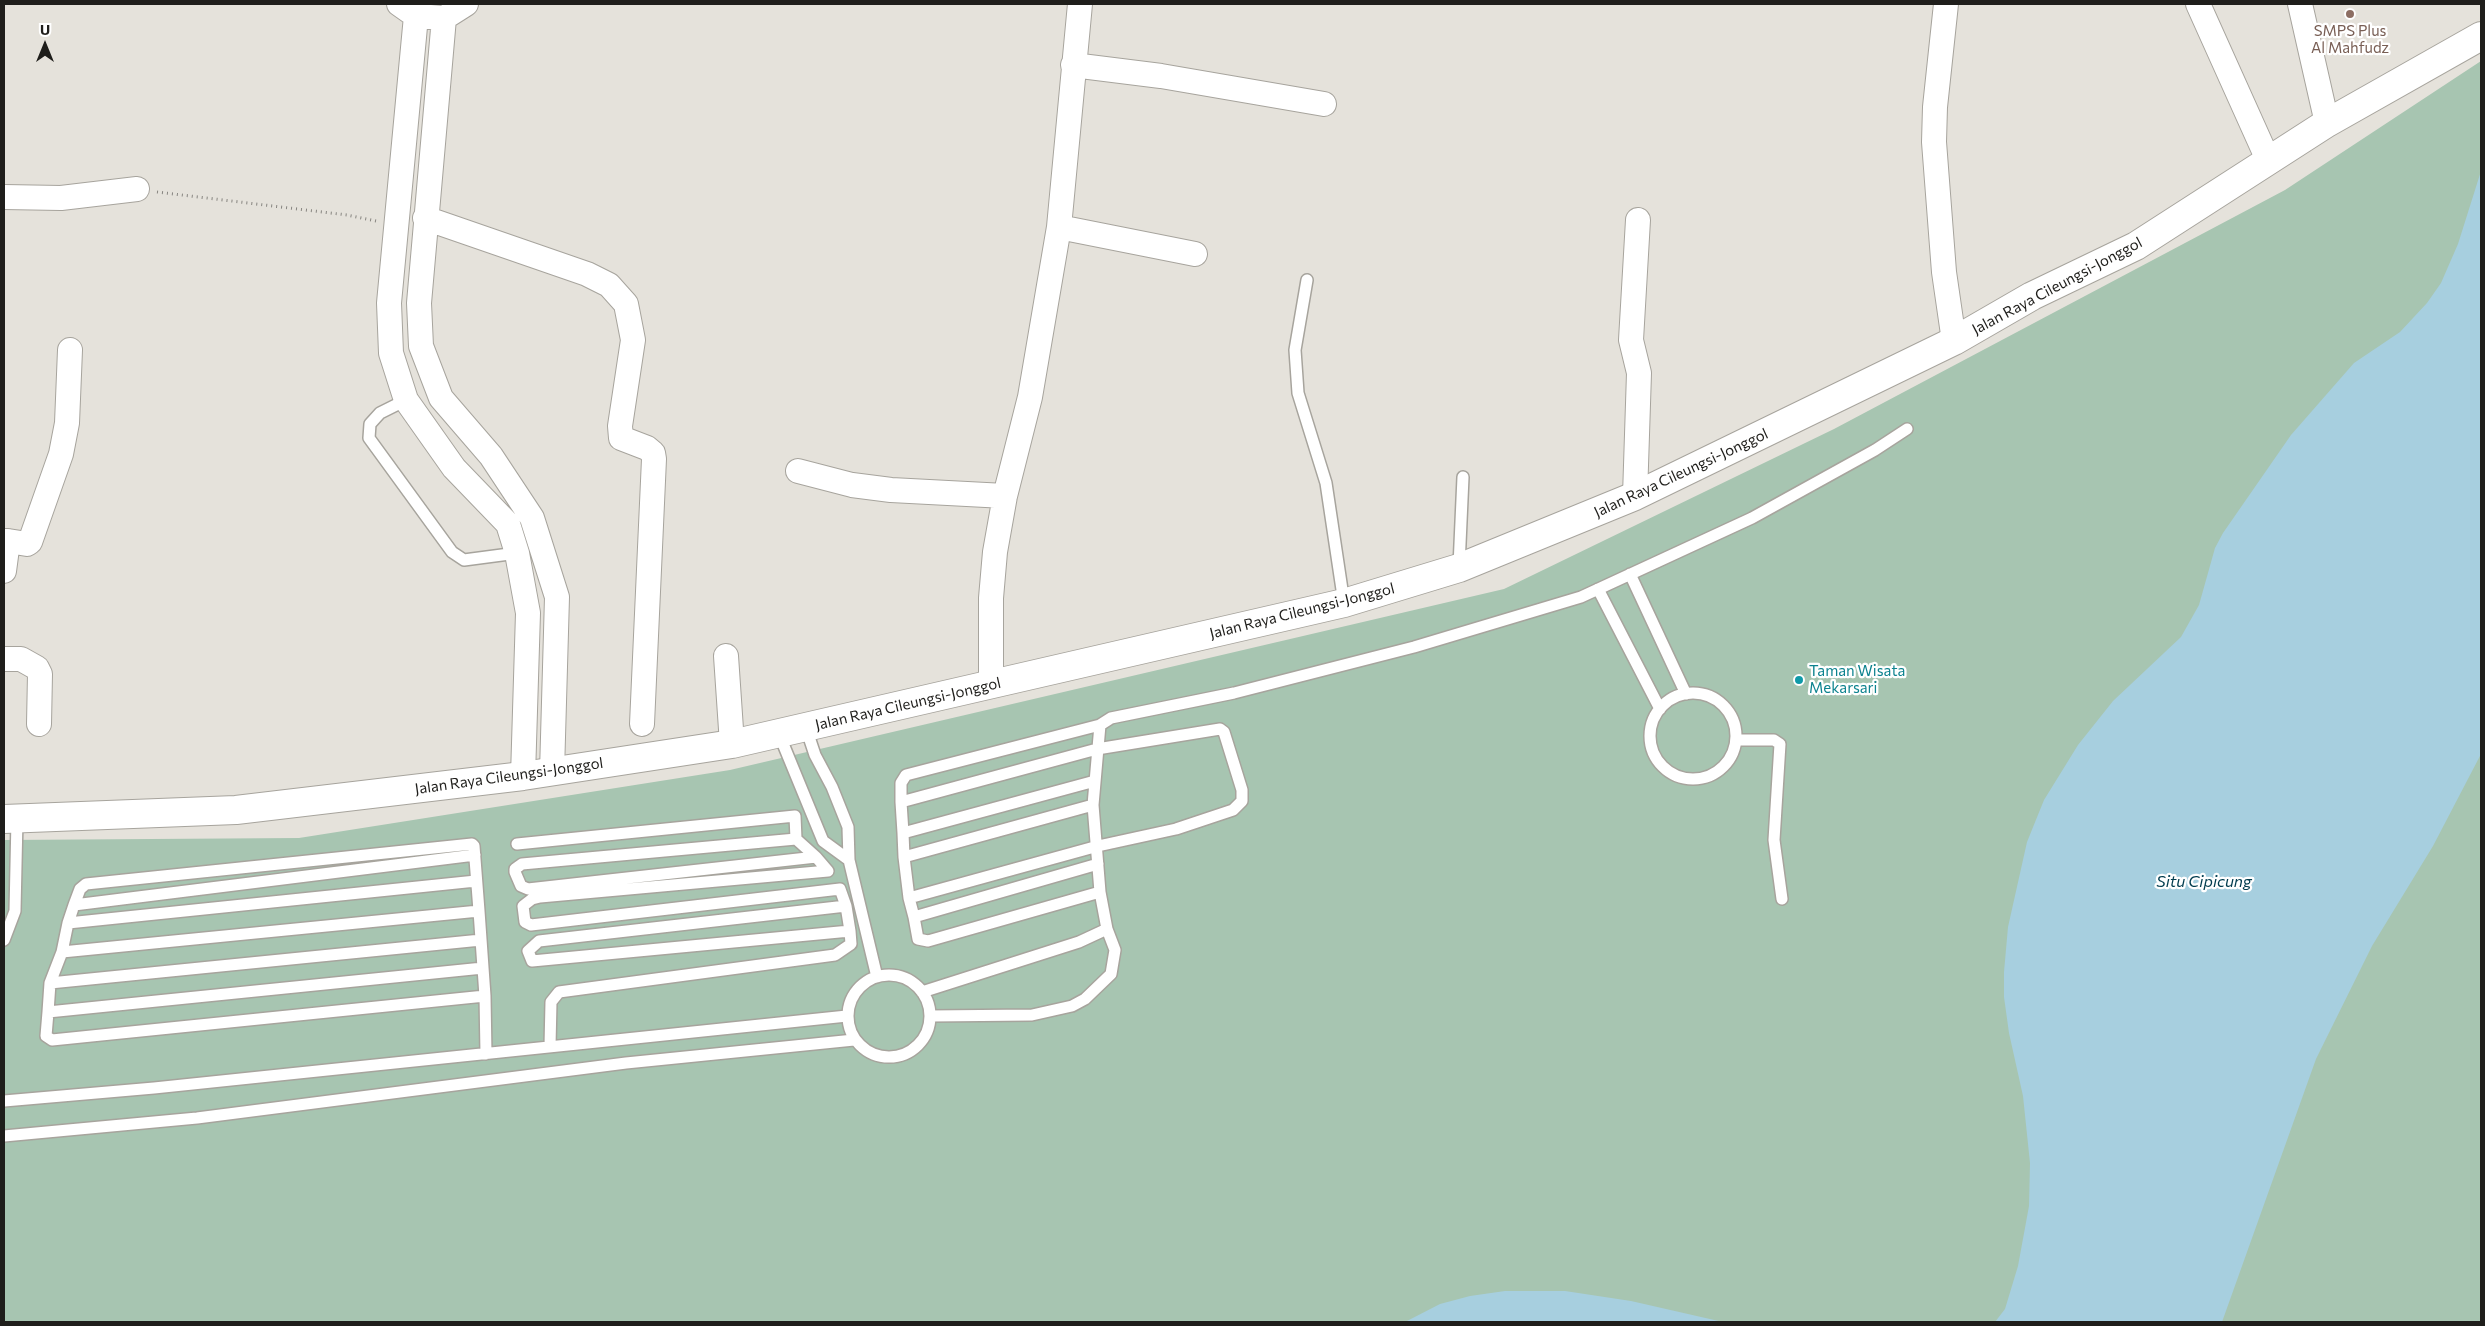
<!DOCTYPE html>
<html>
<head>
<meta charset="utf-8">
<style>
  body { margin:0 }
  #map { position:relative; width:2485px; height:1326px; overflow:hidden; background:#e5e2db; font-family:Commissioner,sans-serif }
  canvas { display:block }
  .frame { position:absolute; inset:0; border:5px solid #1f1e1b; pointer-events:none }
  .north { position:absolute; left:20px; top:20px; width:50px; height:50px; -webkit-text-stroke:4px #fff; paint-order:stroke; rotate:0deg; font-size:14px; font-weight:700; line-height:20px; text-align:center; color:#1f1e1b }
  .north::after { content:''; display:block; margin:auto; width:18px; height:22px; background:#1f1e1b; clip-path:polygon(50% 0,100% 100%,50% 72%,0 100%) }
</style>
</head>
<body>
<div id="map">
<canvas width="2485" height="1326"></canvas>
<div class="frame"></div>
<div class="north">U</div>
</div>
<script>
const ctx = document.querySelector('canvas').getContext('2d');
ctx.lineJoin = 'round';
function fillPath(path, color) {
  ctx.fillStyle = color;
  ctx.fill(path, 'evenodd');
}
function shape(rows) {
  const path = new Path2D();
  for (const r of rows) {
    if (r.length === 3) {
      path.moveTo(r[0] + r[2], r[1]);
      path.arc(r[0], r[1], r[2], 0, 2 * Math.PI);
      continue;
    }
    path.moveTo(r[0], r[1]);
    for (let i = 2; i < r.length; i += 2) path.lineTo(r[i], r[i + 1]);
  }
  return path;
}
function stroke(path, color, width, dash) {
  ctx.strokeStyle = color;
  ctx.lineWidth = width;
  ctx.lineCap = dash ? 'butt' : 'round';
  ctx.setLineDash(dash || []);
  ctx.stroke(path);
}
function write(font, color, halo, rows, align = 'center') {
  ctx.font = font + ' Commissioner,sans-serif';
  ctx.lineWidth = 4.5;
  ctx.setLineDash([]);
  ctx.textBaseline = 'middle';
  ctx.strokeStyle = halo;
  ctx.fillStyle = color;
  for (const [text, x, y, turn = 0] of rows) {
    ctx.save();
    ctx.translate(x, y);
    ctx.rotate((+turn || 0) * Math.PI / 180);
    ctx.textAlign = isNaN(turn) ? turn : align;
    if (halo) ctx.strokeText(text, 0, 0);
    ctx.fillText(text, 0, 0);
    ctx.restore();
  }
}
const green = shape([
  [2481,61,2481,1322,4,1322,4,840,299,838,730,770,1504,589,1834,429,2285,190]
]);
const water = shape([
  [2481,171,2481,754,2433,846,2372,946,2316,1059,2222,1322,1995,1322,2005,1309,2018,1266,2029,1206,2030,1163,2023,1096,2009,1033,2004,997,2004,972,2008,927,2027,842,2044,800,2078,745,2113,701,2181,637,2199,605,2215,548,2223,533,2291,435,2354,363,2400,332,2427,303,2441,283,2458,244],
  [1505,1291,1565,1291,1631,1301,1723,1322,1405,1322,1440,1304,1470,1296]
]);
const path = shape([
  [157,192,347,215,376,221]
]);
const service = shape([
  [1307,280,1295,350,1298,393,1326,483,1344,603],
  [406,400,380,413,370,424,369,438,452,552,464,560,517,553],
  [1459,566,1463,477],
  [1630,574,1686,694],
  [1598,589,1660,709],
  [1693,736,43],
  [806,728,815,755,832,787,848,827,849,860,877,977],
  [779,734,823,841,849,860],
  [1736,740,1774,740,1780,744,1774,840,1782,899],
  [901,802,903,833,1095,781],
  [903,833,904,857,1093,805],
  [796,839,816,857],
  [517,844,795,816,796,839,522,864,515,869,515,872,521,886,528,889,816,857,828,871,540,897,532,899,523,906,525,922,531,925,840,889,846,906,539,941,528,951,532,961,850,931,851,944,835,955,559,992,551,1002,550,1046],
  [475,855,74,905,80,889,86,884,472,844,474,846,479,911,485,996,486,1054],
  [904,857,909,898,1098,846,1176,829,1233,810,1242,801,1242,790,1224,732,1220,729,1097,749,901,802,901,783,906,775,1100,725,1111,718,1234,693,1414,647,1581,597,1752,518,1875,450,1907,429],
  [909,898,914,917,1098,864],
  [74,905,68,923,476,881],
  [846,906,850,931],
  [914,917,918,939,928,941,1100,892],
  [68,923,62,952,479,911],
  [4,940,15,911,17,819],
  [62,952,50,983,481,940],
  [889,1016,41],
  [50,983,48,1012,483,968],
  [922,992,1079,942,1107,929],
  [48,1012,46,1036,52,1040,485,996],
  [930,1016,1032,1015,1072,1006,1085,999,1111,974,1115,950,1107,929,1100,892,1093,805,1100,725],
  [4,1101,154,1088,847,1016],
  [4,1136,197,1118,626,1063,854,1040]
]);
const minor = shape([
  [399,4,416,16,444,18,466,4],
  [1946,4,1935,107,1934,142,1944,272,1954,341],
  [2198,4,2269,162],
  [2300,4,2327,123],
  [416,16,389,303,391,353,406,400,454,468,508,524,517,553,528,613,523,776],
  [444,18,419,303,421,346,441,398,491,456,532,518,557,597,552,772],
  [1073,65,1161,76,1324,104],
  [4,197,61,198,137,189],
  [425,218,587,274,609,285,626,304,633,340,620,426,621,438,647,448,653,453,654,459,642,724],
  [1059,227,1195,254],
  [798,471,852,485,891,490,1005,496],
  [1635,496,1639,373,1631,340,1638,220],
  [4,541,8,541,4,571],
  [8,541,27,544,30,542,61,454,67,423,70,350],
  [726,656,732,744],
  [4,659,21,659,37,668,40,674,39,724],
  [991,685,991,598,995,552,1005,496,1030,397,1059,227,1080,4]
]);
const primary = shape([
  [4,819,236,810,523,776,732,744,1344,603,1459,568,1635,496,1954,341,2032,296,2136,246,2327,123,2481,36]
]);
const markers = [
  [2350,14,5,"#8d6e63"],
  [1799,680,5,"#0f9aa8"]
];
const educationNames = [
  ["SMPS Plus",2350,31],
  ["Al Mahfudz",2350,48]
];
const streetNames = [
  ["Jalan Raya Cileungsi-Jonggol",2057,286,-28],
  ["Jalan Raya Cileungsi-Jonggol",1681,473,-25],
  ["Jalan Raya Cileungsi-Jonggol",1302,611,-14],
  ["Jalan Raya Cileungsi-Jonggol",908,704,-13],
  ["Jalan Raya Cileungsi-Jonggol",509,776,-8]
];
const cultureNames = [
  ["Taman Wisata",1809,671],
  ["Mekarsari",1809,688]
];
const waterNames = [
  ["Situ Cipicung",2204,882]
];
fillPath(green, '#a7c5b1');
fillPath(water, '#a7cfdf');
stroke(service, '#a7a49d', 14);
stroke(minor, '#a7a49d', 26);
stroke(primary, '#a7a49d', 30);
stroke(path, '#878580', 3, [1, 4]);
stroke(service, '#fff', 11);
stroke(minor, '#fff', 24);
stroke(primary, '#fff', 28);
for (const [x, y, r, color] of markers) {
  const dot = new Path2D();
  dot.arc(x, y, r, 0, 2 * Math.PI);
  ctx.fillStyle = color;
  ctx.fill(dot);
  stroke(dot, '#fff', 2);
}
write('15px', '#785e54', '#fff', educationNames);
write('15px', '#1f1e1b', '#fff', streetNames);
write('15px', '#0d838f', '#fff', cultureNames, 'left');
write('italic 16px', '#013c4e', '#fff', waterNames);
</script>
</body>
</html>
